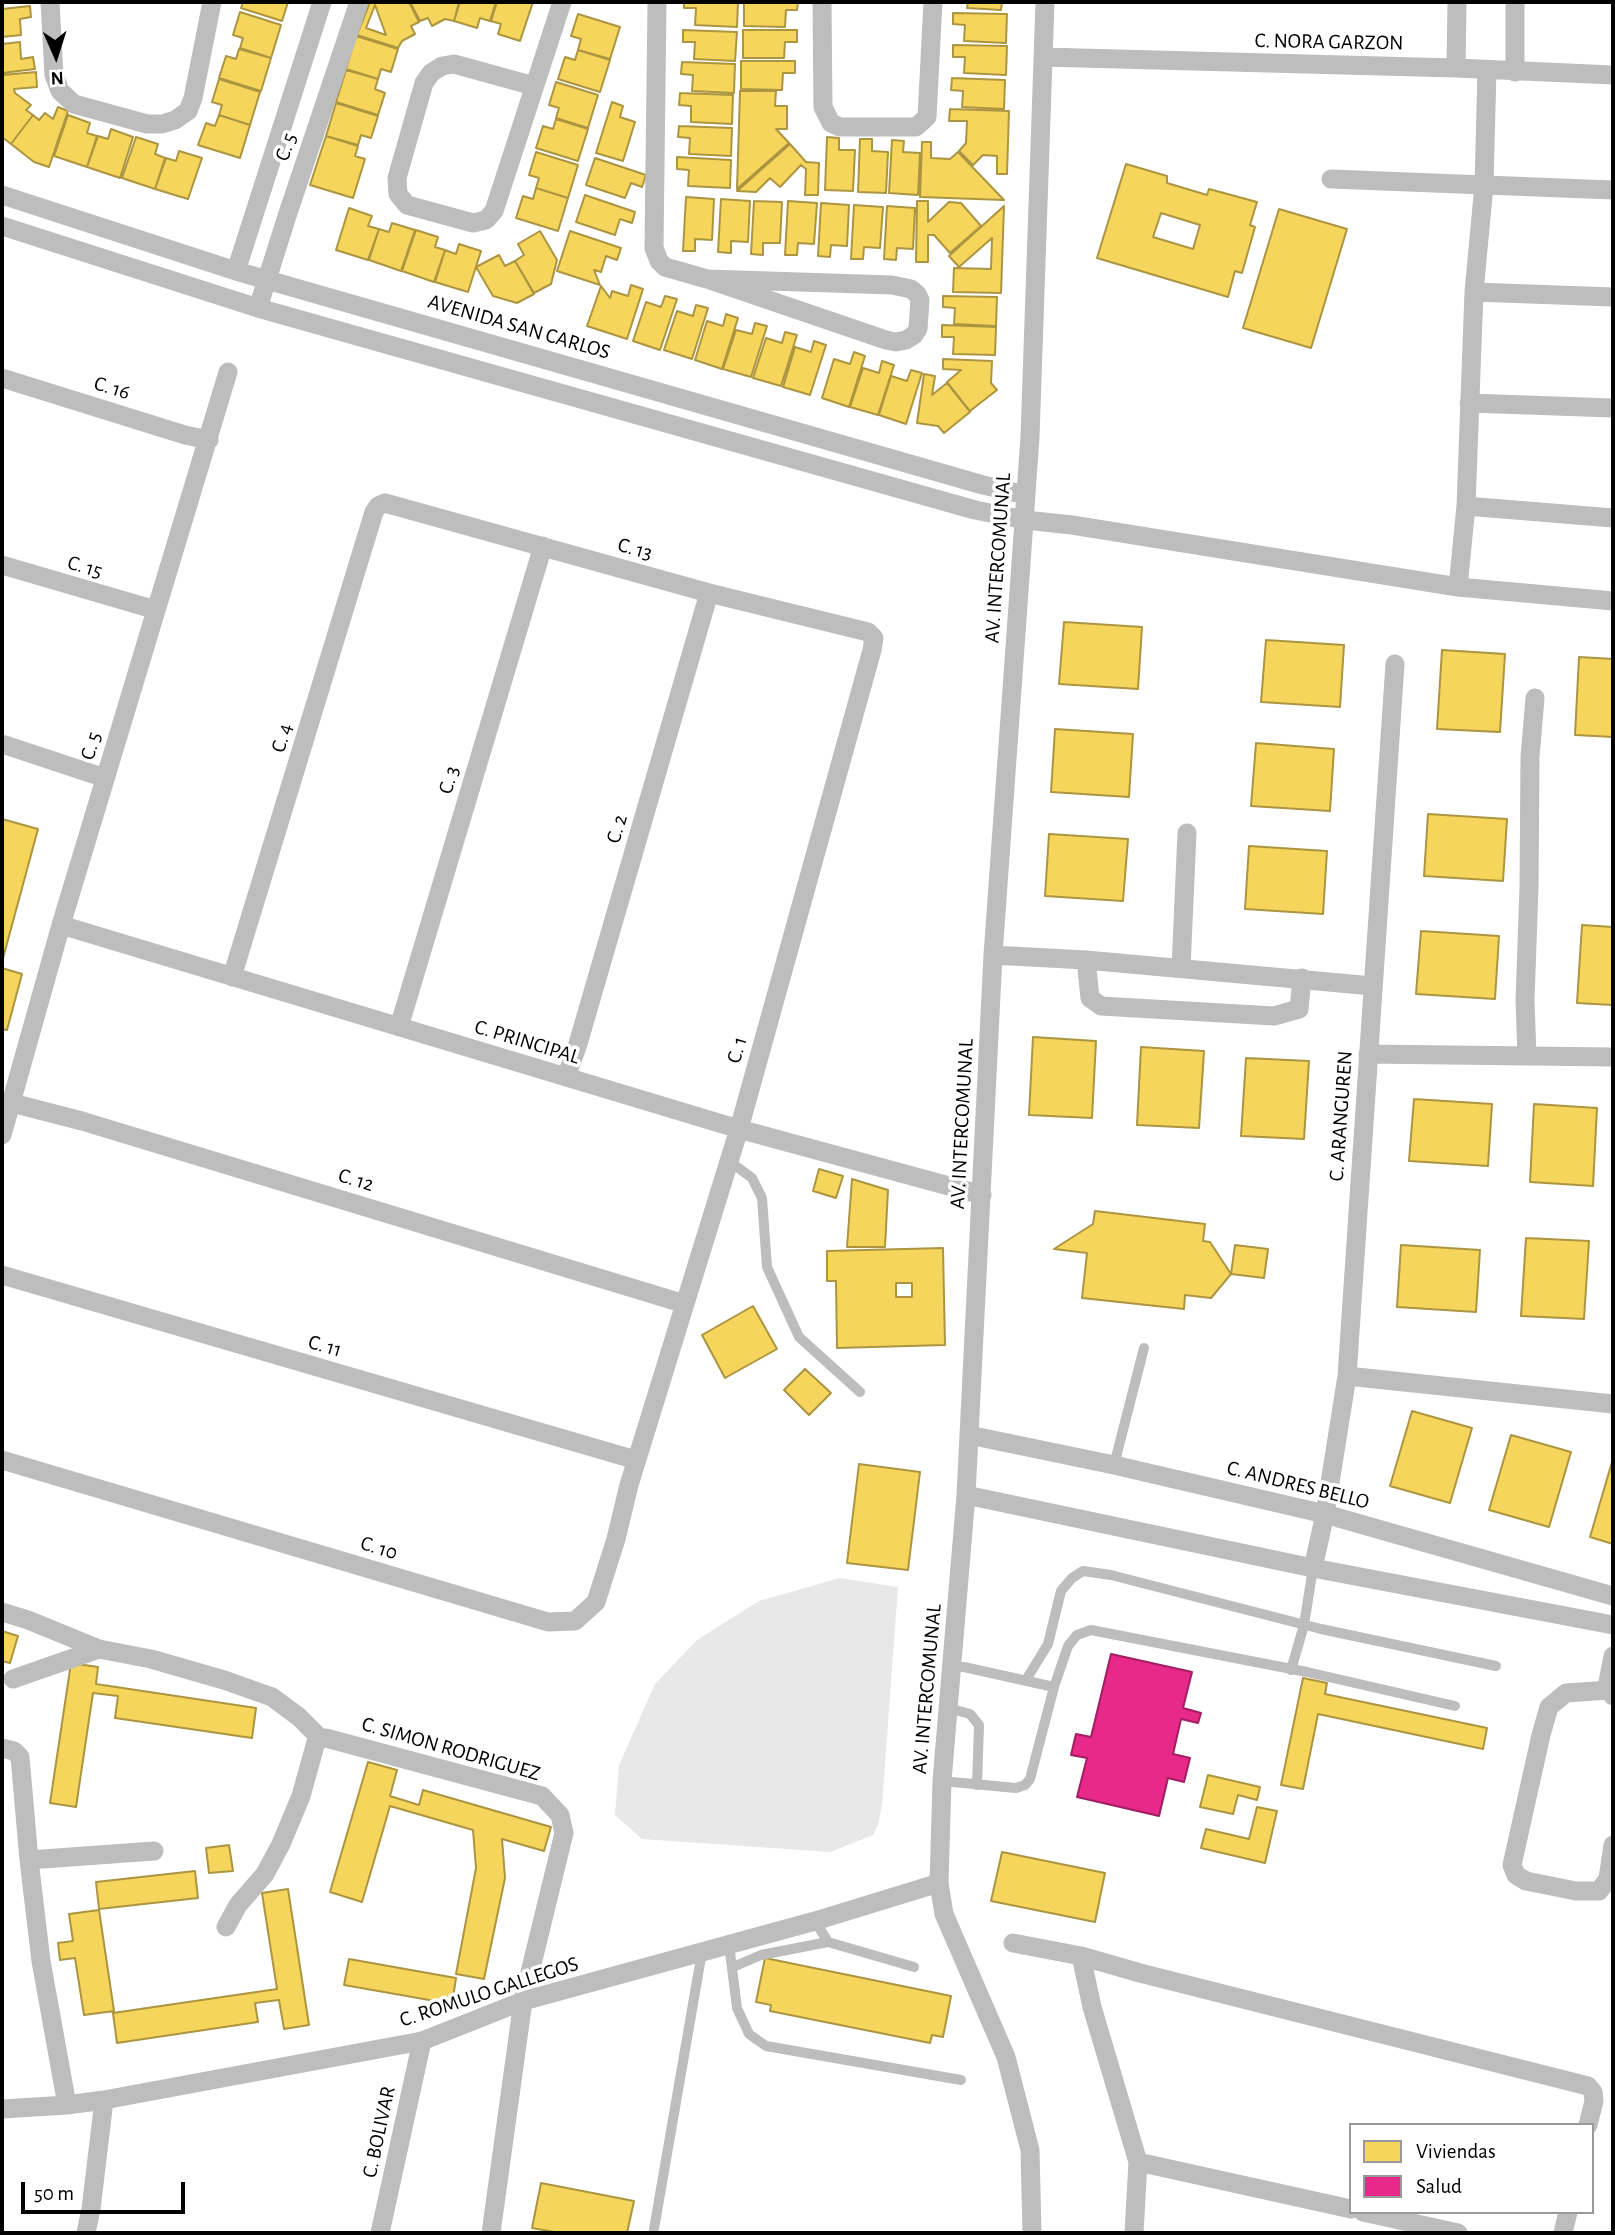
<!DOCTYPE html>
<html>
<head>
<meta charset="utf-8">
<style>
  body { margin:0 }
  #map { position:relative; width:1615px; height:2235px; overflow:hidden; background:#fff; font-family:"Alegreya Sans",sans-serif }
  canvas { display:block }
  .frame { position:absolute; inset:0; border:4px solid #000; pointer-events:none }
  .legend { position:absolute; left:1349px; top:2123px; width:245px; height:91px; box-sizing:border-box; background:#fff; border:2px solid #999; margin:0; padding:9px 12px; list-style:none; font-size:21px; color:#000 }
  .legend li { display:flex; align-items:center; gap:14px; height:35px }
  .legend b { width:35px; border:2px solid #999 }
  .north { position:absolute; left:21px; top:21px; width:70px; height:70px; -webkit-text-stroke:5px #fff; paint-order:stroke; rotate:177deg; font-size:19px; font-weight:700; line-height:28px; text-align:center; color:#000 }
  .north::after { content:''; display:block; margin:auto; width:24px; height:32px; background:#000; clip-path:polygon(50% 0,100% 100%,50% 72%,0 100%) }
  .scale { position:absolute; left:21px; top:2182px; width:164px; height:32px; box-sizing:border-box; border:4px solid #000; border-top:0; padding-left:9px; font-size:21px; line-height:24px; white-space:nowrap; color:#000; -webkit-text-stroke:5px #fff; paint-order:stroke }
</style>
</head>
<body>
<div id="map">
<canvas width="1615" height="2235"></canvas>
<div class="frame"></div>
<ul class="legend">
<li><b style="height:19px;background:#f6d55c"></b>Viviendas</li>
<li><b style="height:19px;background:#e7298a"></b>Salud</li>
</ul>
<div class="north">N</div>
<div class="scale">50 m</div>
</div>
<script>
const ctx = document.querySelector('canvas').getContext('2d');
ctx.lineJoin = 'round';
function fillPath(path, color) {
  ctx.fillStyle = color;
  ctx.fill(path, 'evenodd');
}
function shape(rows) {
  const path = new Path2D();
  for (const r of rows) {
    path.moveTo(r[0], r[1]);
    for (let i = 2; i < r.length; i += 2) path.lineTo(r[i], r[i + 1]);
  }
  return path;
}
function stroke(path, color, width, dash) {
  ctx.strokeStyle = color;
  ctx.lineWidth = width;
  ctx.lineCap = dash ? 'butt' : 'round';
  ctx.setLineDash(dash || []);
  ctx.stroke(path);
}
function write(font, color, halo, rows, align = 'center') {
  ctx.font = font + ' "Alegreya Sans",sans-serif';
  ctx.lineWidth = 7;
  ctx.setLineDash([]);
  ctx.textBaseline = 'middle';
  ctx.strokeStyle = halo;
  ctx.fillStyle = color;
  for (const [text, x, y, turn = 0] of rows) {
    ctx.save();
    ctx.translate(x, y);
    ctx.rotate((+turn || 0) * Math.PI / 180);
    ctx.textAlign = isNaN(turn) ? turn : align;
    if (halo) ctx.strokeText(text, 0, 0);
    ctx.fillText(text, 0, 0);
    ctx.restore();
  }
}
const green = shape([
  [840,1578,898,1587,882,1805,878,1825,873,1835,830,1852,642,1839,615,1815,619,1765,655,1684,697,1640,759,1601]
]);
const homes = shape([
  [243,2,288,2,282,21,241,8,243,2],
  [370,2,409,2,419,22,411,26,415,34,402,41,398,48,357,35,370,2],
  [375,5,386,35,366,28,375,5],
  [410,2,449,2,451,3,459,2,454,21,445,19,432,26,428,18,420,21,410,2],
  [460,2,496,2,490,21,480,18,477,28,454,21,460,2],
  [497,2,533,2,520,41,498,34,501,24,491,21,497,2],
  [684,2,738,2,737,27,695,25,696,8,684,8,684,2],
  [744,2,798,2,797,10,786,10,785,27,744,26,744,2],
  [968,2,1002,2,1001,10,967,8,968,2],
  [30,6,31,17,20,19,21,35,2,37,2,9,30,6],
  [240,12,281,25,271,58,240,48,243,38,233,35,240,12],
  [953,13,1007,14,1006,43,964,41,965,25,953,24,953,13],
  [578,14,620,27,610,59,578,50,581,39,571,36,578,14],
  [683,30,737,32,735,61,694,59,695,42,683,42,683,30],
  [743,30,797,30,797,42,785,42,784,58,743,58,743,30],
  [356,36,398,49,391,72,381,69,378,79,346,69,356,36],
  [20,42,21,59,33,57,35,69,2,73,2,44,20,42],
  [953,45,1007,46,1006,75,964,73,965,57,953,57,953,45],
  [239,49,271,58,261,91,219,78,226,56,236,59,239,49],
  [578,50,610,60,600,92,558,79,565,57,575,60,578,50],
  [741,61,795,61,795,73,783,73,782,90,741,89,741,61],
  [682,62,735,64,734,93,692,91,693,75,681,74,682,62],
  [346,70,378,79,375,89,385,93,378,115,336,102,346,70],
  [36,72,37,87,14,89,15,93,31,105,26,110,33,115,11,144,2,137,2,75,36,72],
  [952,78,1005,80,1004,109,962,107,963,91,951,90,952,78],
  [219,79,260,92,250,125,219,115,222,105,212,102,219,79],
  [556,82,598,95,588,128,556,118,559,108,549,105,556,82],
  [740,91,776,91,775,106,787,106,787,129,776,129,789,143,737,189,740,91],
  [680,93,733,95,732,124,691,122,691,106,679,105,680,93],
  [612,102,623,106,620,117,635,122,623,161,596,153,612,102],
  [336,103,378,116,371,138,361,135,358,145,326,136,336,103],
  [58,107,68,111,49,167,34,162,11,144,33,115,39,120,45,113,53,119,58,107],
  [950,109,1009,111,1007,174,997,174,997,156,983,155,973,165,959,151,966,143,967,121,949,121,950,109],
  [68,115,90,123,87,133,97,136,87,167,54,156,68,115],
  [219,115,250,125,240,158,198,145,206,123,215,126,219,115],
  [556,119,588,129,578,161,536,148,543,126,553,129,556,119],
  [679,126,732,128,731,156,689,154,690,138,678,137,679,126],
  [111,129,133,137,120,178,87,167,98,136,108,139,111,129],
  [326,136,358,146,355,156,365,159,353,198,310,185,326,136],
  [136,137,158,144,155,154,165,158,155,189,122,178,136,137],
  [827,137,839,138,839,150,855,150,853,191,825,190,827,137],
  [860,139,872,139,872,151,888,152,886,193,858,192,860,139],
  [892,140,904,141,903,152,920,153,918,195,889,193,892,140],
  [922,142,931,142,931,158,950,159,958,152,1004,200,920,197,922,142],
  [790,144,806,162,819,163,818,195,805,195,806,169,801,165,780,187,770,178,756,192,737,191,790,144],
  [179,151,202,158,188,199,155,189,166,158,176,161,179,151],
  [536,152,578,165,568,198,536,188,539,178,529,175,536,152],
  [677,157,731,160,730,188,688,186,689,170,677,169,677,157],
  [595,158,646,175,642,187,631,183,625,198,586,185,595,158],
  [1126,164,1167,176,1167,183,1207,195,1209,189,1257,202,1250,225,1255,227,1242,273,1235,271,1228,297,1097,258,1126,164],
  [1161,213,1200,225,1193,249,1153,237,1161,213],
  [536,188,568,198,558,231,516,218,523,196,533,199,536,188],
  [585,195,635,212,632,223,620,219,615,235,576,222,585,195],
  [686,197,714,199,712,240,695,239,695,251,683,251,686,197],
  [721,199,750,201,748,242,731,241,731,253,718,252,721,199],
  [754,201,782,202,780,243,763,243,763,255,751,254,754,201],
  [788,201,817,203,814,244,798,243,797,255,785,255,788,201],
  [917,201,928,201,928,222,949,202,961,203,981,226,950,253,934,235,928,235,928,262,916,262,917,201],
  [821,203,849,205,847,246,831,245,830,257,818,256,821,203],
  [854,205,883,207,880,248,864,247,863,259,851,259,854,205],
  [887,206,915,208,913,249,897,248,896,260,884,259,887,206],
  [1004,206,1001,293,953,292,954,268,991,269,992,238,959,267,949,256,1004,206],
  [349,208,372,216,368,226,379,229,368,260,336,250,349,208],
  [1279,209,1347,229,1311,348,1243,328,1279,209],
  [392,223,415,230,401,271,369,260,379,229,389,232,392,223],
  [416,230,438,237,435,247,445,250,434,282,402,271,416,230],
  [540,231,557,260,551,284,534,293,515,261,524,255,518,244,540,231],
  [570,231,621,248,617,260,606,256,601,272,594,270,600,285,557,271,570,231],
  [459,244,481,251,468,292,435,282,445,250,456,254,459,244],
  [499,255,505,266,515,261,534,294,517,303,493,296,476,267,499,255],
  [631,285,643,289,627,339,587,326,601,286,610,298,612,291,628,296,631,285],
  [665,296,677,299,660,350,633,341,646,302,661,307,665,296],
  [943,296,997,297,996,326,954,324,955,308,943,307,943,296],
  [696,305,708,308,692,359,664,350,677,311,693,316,696,305],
  [726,314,738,318,722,369,695,360,707,321,723,326,726,314],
  [755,323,767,326,751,377,723,369,736,330,752,334,755,323],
  [942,325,996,327,995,355,953,354,954,337,942,337,942,325],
  [785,332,797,335,781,386,753,378,766,338,782,343,785,332],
  [814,341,826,345,810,395,783,387,795,347,811,352,814,341],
  [854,352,865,356,849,407,822,398,834,359,850,364,854,352],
  [943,359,992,361,991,383,997,390,970,411,947,382,961,370,943,369,943,359],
  [882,361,894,365,878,415,850,407,863,368,879,373,882,361],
  [911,370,922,373,906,424,879,415,891,376,907,381,911,370],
  [924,374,935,376,932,395,947,383,970,412,944,433,938,426,917,423,924,374],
  [1064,622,1142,627,1138,689,1059,684,1064,622],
  [1266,640,1344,645,1340,707,1261,702,1266,640],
  [1442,650,1505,654,1500,732,1437,729,1442,650],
  [1579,657,1613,659,1613,737,1575,735,1579,657],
  [1055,729,1133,734,1129,797,1051,792,1055,729],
  [1256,743,1334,749,1330,811,1251,806,1256,743],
  [1428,814,1507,819,1503,881,1424,876,1428,814],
  [2,819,38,829,2,962,2,819],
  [1049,834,1128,839,1123,901,1045,896,1049,834],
  [1249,846,1327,851,1323,914,1245,909,1249,846],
  [1582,925,1613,927,1613,1005,1577,1003,1582,925],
  [1421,931,1499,936,1495,999,1416,994,1421,931],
  [2,968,22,974,7,1030,2,1029,2,968],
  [1033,1037,1096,1041,1092,1118,1029,1115,1033,1037],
  [1141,1047,1204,1051,1199,1128,1137,1125,1141,1047],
  [1246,1058,1309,1061,1304,1139,1241,1136,1246,1058],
  [1414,1099,1492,1104,1488,1166,1409,1161,1414,1099],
  [1534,1104,1597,1108,1593,1186,1530,1182,1534,1104],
  [819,1169,843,1176,836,1198,813,1191,819,1169],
  [852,1179,888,1190,885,1247,847,1247,852,1179],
  [1095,1211,1205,1224,1203,1241,1210,1242,1231,1274,1211,1298,1185,1295,1184,1309,1082,1298,1087,1253,1054,1249,1093,1224,1095,1211],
  [1526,1238,1589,1241,1584,1319,1521,1316,1526,1238],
  [1235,1245,1268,1249,1264,1278,1231,1274,1235,1245],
  [1401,1245,1480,1250,1476,1312,1397,1307,1401,1245],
  [943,1248,945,1345,837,1348,836,1281,827,1281,827,1251,943,1248],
  [896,1283,912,1283,912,1297,896,1297,896,1283],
  [753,1306,777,1349,725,1378,702,1335,753,1306],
  [805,1369,831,1393,809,1415,784,1390,805,1369],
  [1412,1411,1472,1428,1450,1503,1390,1486,1412,1411],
  [1511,1435,1571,1452,1549,1527,1489,1510,1511,1435],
  [1612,1462,1613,1462,1613,1544,1590,1537,1612,1462],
  [859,1464,920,1472,908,1570,847,1563,859,1464],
  [2,1631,18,1636,10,1663,2,1661,2,1631],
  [71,1663,98,1667,96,1684,256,1708,252,1738,115,1718,118,1696,93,1693,76,1807,50,1803,71,1663],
  [1303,1678,1327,1683,1325,1694,1487,1728,1483,1749,1318,1714,1303,1789,1281,1785,1303,1678],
  [368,1762,397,1770,390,1796,419,1805,423,1790,551,1827,544,1851,502,1839,505,1878,484,1979,456,1974,476,1868,473,1830,390,1806,362,1902,330,1892,368,1762],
  [1208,1775,1260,1787,1257,1800,1238,1795,1233,1814,1200,1807,1208,1775],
  [1257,1807,1277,1811,1265,1863,1201,1848,1206,1829,1249,1839,1257,1807],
  [229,1845,233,1871,209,1873,206,1848,229,1845],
  [1002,1852,1105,1873,1095,1922,991,1901,1002,1852],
  [195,1871,198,1898,99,1909,96,1882,195,1871],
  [288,1889,309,2025,284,2029,279,2000,255,2003,258,2022,117,2043,113,2013,277,1989,262,1893,288,1889],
  [99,1910,114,2011,84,2015,75,1958,60,1960,58,1943,73,1941,69,1914,99,1910],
  [765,1958,951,1996,943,2037,932,2035,930,2043,770,2011,771,2005,756,2002,765,1958],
  [349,1959,456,1978,452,2004,344,1985,349,1959],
  [541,2183,634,2201,627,2233,560,2233,532,2228,541,2183]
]);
const health = shape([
  [1111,1654,1192,1672,1183,1708,1201,1713,1198,1723,1181,1719,1173,1754,1190,1758,1184,1782,1168,1778,1159,1816,1077,1797,1087,1758,1071,1755,1076,1734,1091,1737,1111,1654]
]);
const service = shape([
  [729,1161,752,1178,762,1198,767,1267,799,1337,860,1392],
  [1114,1465,1144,1348],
  [951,1667,964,1667,1054,1687],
  [1291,1670,1304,1625,1313,1568],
  [1026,1680,1048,1644,1061,1591,1072,1578,1083,1571,1111,1575,1321,1629,1496,1666],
  [948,1708,970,1714,979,1725,977,1785],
  [942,1781,1016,1788,1025,1785,1030,1779,1054,1687,1068,1646,1077,1635,1091,1630,1307,1672,1455,1706],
  [828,1942,914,1967],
  [729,1944,737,2008,749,2034,766,2046,961,2080],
  [733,1967,761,1955,828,1942,815,1921],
  [654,2229,702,1952]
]);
const minor = shape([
  [50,2,54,75,60,91,74,104,147,124,162,124,175,120,188,111,193,98,212,2],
  [657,2,654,248,659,261,665,267,707,279,886,340,896,342,906,340,914,335,918,329,920,300,917,294,911,289,892,285,707,279],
  [822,2,823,107,831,123,840,127,916,127,927,117,933,2],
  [1515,2,1515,72],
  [1043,57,1456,68,1613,75],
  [1456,68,1457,2],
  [534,86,454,64,442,66,431,73,424,83,397,178,398,194,407,205,473,223,486,220,494,211,562,2],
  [1331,179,1613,190],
  [2,195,236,271,983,485,1026,495],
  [2,226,258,308,975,510,1025,520,1072,525,1458,587,1613,601],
  [236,271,322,2],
  [1474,292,1613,297],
  [258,308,287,216,359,2],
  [2,378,185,435,209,440],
  [1469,403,1613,408],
  [1466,506,1613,518],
  [2,565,156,610],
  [1458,587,1466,506,1474,292,1484,185,1487,70],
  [2,744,105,778],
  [61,925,739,1129,982,1195],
  [993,955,1086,960,1373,986],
  [1086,960,1090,998,1101,1006,1274,1016,1299,1009,1302,978],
  [1181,968,1187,833],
  [399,1027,543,546],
  [1368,1054,1613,1057],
  [1527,1056,1525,1001,1529,887,1530,757,1535,698],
  [566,1077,577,1047,709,593],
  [12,1103,82,1121,685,1304],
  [2,1135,61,925,228,372],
  [2,1275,636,1460],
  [1347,1376,1613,1404],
  [969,1435,1114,1465,1325,1514,1613,1596],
  [2,1460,548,1622,575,1621,596,1602,616,1539,629,1485,739,1129,872,650,874,638,868,632,709,593,385,503,378,506,374,512,232,977],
  [966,1495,1313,1568,1613,1625],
  [1313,1568,1325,1514,1347,1376,1395,664],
  [2,1612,28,1620,99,1649],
  [1613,1656,1608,1682,1609,1690,1613,1696],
  [13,1679,99,1649,151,1659,224,1680,272,1697,299,1717,321,1739],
  [1609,1690,1566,1693,1549,1707,1541,1735,1512,1865,1516,1875,1526,1881,1576,1891,1599,1891,1608,1879,1613,1845],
  [2,1748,14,1751,20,1757,29,1860,41,1961,67,2105],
  [29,1860,154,1851],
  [226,1927,238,1905,265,1874,281,1844,301,1796,316,1742,321,1739,326,1738,542,1796,560,1815,564,1833,523,2001,491,2233],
  [1013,1943,1081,1956,1140,1973,1588,2086,1593,2092,1594,2101,1588,2125],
  [1081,1956,1092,2007,1138,2162,1134,2233],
  [2,2109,67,2105,104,2100,422,2041,523,2001,815,1921,939,1883],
  [1138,2162,1351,2209],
  [1363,2212,1458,2233],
  [86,2233,91,2209,104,2100],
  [380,2233,422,2041],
  [1032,2233,1030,2150,1006,2057,944,1914,939,1883,942,1781,966,1495,993,955,1030,437,1045,2],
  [1563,2233,1568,2212]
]);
const streetNames = [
  ["C. NORA GARZON",1329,42,1],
  ["C. 5",286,147,-71],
  ["AVENIDA SAN CARLOS",519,327,16],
  ["C. 16",112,388,17],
  ["C. 13",635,549,16],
  ["AV. INTERCOMUNAL",998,558,-86],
  ["C. 15",85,567,17],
  ["C. 4",282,738,-73],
  ["C. 5",91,746,-73],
  ["C. 3",449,780,-73],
  ["C. 2",617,829,-74],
  ["C. PRINCIPAL",527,1042,17],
  ["C. 1",737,1050,-74],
  ["C. ARANGUREN",1341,1116,-86],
  ["AV. INTERCOMUNAL",962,1124,-87],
  ["C. 12",356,1180,17],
  ["C. 11",325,1346,16],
  ["C. ANDRES BELLO",1298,1485,14],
  ["C. 10",379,1548,17],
  ["AV. INTERCOMUNAL",927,1689,-85],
  ["C. SIMON RODRIGUEZ",451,1749,16],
  ["C. ROMULO GALLEGOS",489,1992,-18],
  ["C. BOLIVAR",379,2132,-78]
];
fillPath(green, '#e8e8e8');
fillPath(homes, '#f6d55c');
stroke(homes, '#ac9540', 2);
fillPath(health, '#e7298a');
stroke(health, '#a21d61', 2);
stroke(service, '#bdbdbd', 10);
stroke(minor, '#bdbdbd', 19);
write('21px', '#000', '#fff', streetNames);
</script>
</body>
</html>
